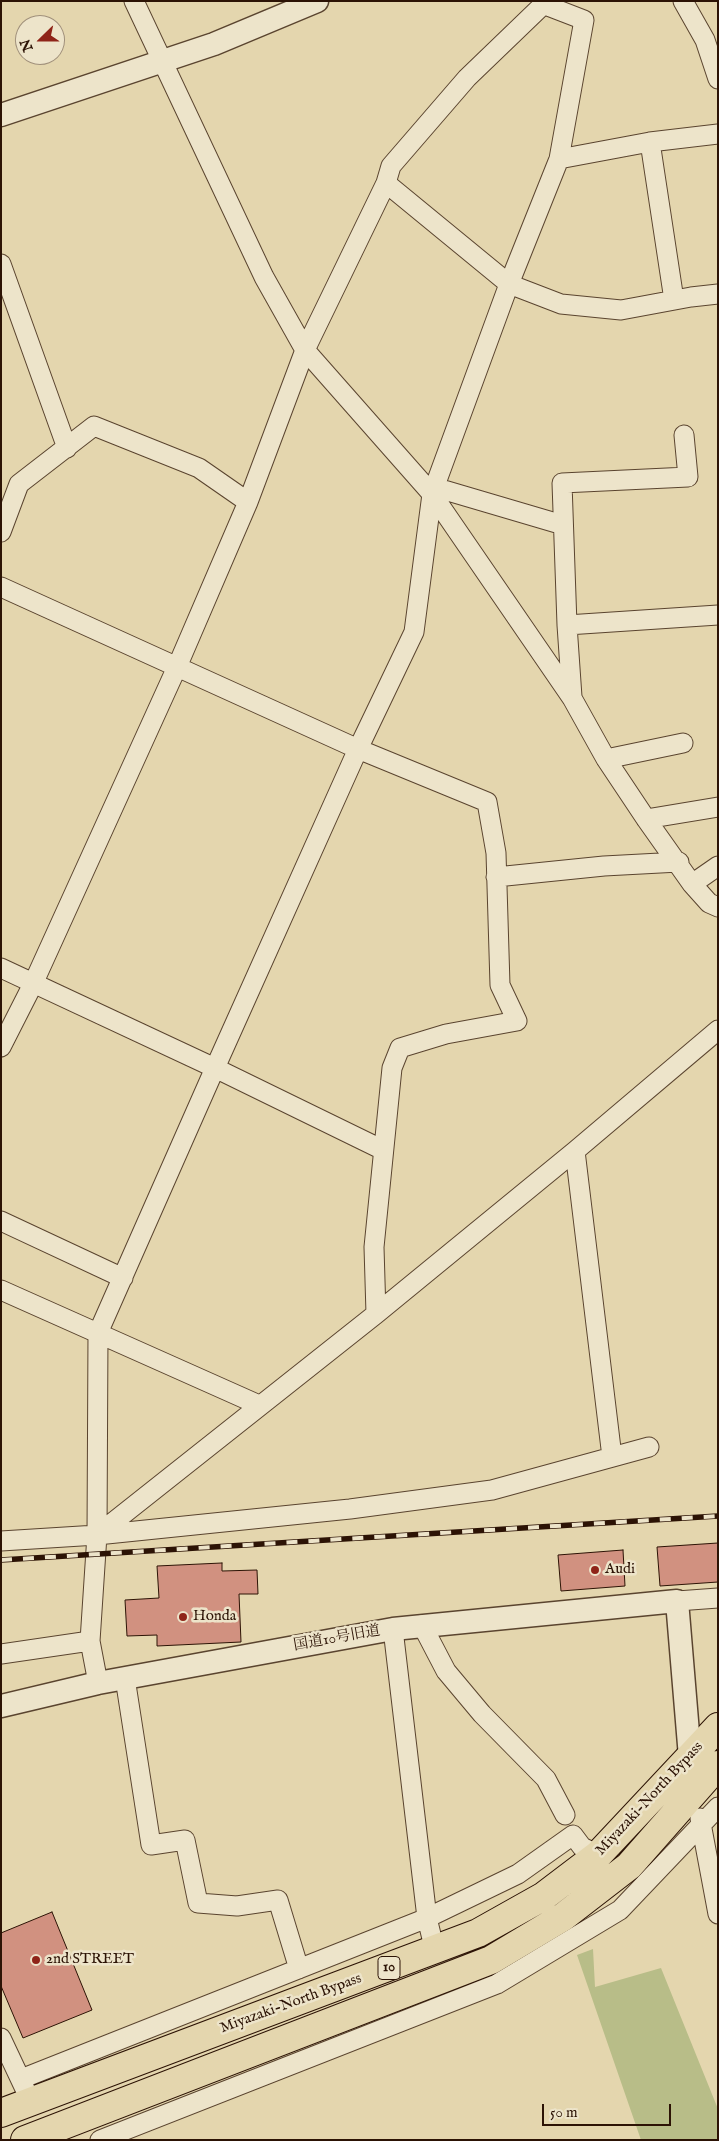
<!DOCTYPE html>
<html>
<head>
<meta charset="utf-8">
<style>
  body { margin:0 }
  #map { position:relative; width:719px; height:2141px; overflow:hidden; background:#e4d6ae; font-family:"IM FELL English",serif }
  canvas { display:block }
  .frame { position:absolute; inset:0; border:2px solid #2c1305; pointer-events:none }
  .north { position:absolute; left:15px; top:15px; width:50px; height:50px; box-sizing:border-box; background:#ede4ca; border:1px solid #a0907b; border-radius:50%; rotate:248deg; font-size:14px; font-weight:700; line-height:20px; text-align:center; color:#2c1305 }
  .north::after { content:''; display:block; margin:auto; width:18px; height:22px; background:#8f2418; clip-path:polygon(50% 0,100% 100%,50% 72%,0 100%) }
  .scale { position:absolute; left:542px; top:2104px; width:129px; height:22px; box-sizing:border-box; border:2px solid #2c1305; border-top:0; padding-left:6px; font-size:15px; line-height:18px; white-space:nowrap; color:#2c1305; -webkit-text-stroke:4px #ede4ca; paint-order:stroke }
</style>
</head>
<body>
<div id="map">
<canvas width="719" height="2141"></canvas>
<div class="frame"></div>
<div class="north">N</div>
<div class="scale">50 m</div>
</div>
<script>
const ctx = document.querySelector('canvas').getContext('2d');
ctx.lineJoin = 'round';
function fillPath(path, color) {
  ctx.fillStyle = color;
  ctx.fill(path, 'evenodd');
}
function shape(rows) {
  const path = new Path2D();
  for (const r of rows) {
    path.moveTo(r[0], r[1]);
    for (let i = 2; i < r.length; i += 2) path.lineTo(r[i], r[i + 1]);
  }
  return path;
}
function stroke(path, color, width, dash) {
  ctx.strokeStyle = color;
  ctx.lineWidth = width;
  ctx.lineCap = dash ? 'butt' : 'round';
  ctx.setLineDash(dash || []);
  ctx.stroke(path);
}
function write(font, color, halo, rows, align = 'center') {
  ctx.font = font + ' "IM FELL English","Noto Serif JP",serif';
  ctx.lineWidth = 5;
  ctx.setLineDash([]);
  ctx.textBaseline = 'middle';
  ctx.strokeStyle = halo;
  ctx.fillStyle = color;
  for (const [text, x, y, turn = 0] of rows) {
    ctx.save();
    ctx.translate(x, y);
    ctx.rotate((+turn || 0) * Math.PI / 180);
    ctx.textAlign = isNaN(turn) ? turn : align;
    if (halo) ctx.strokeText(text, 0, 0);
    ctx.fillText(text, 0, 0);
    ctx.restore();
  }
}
const green = shape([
  [593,1949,595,1987,661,1968,718,2109,718,2140,641,2140,577,1955]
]);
const building = shape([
  [718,1543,718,1582,660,1586,657,1547,718,1543],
  [623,1550,625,1586,561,1591,558,1555,623,1550],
  [222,1563,222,1571,257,1570,258,1594,239,1594,241,1642,157,1646,157,1635,127,1636,125,1600,159,1598,157,1566,222,1563],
  [52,1912,92,2010,23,2038,1,1986,1,1933,52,1912]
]);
const minor = shape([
  [134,1,264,277,305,350,432,494,572,698,606,759,646,819,692,884,709,903,718,907],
  [683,1,705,40,718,79],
  [650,142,674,300],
  [559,159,650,142,718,134],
  [386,183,509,284,561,304,621,310,691,297,718,294],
  [1,264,67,448],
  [434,487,563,525],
  [1,532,19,484,94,426,199,468,248,502],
  [1,587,358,749,487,802,496,853,500,985,517,1021,446,1034,400,1048,392,1068,374,1247,376,1314],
  [567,625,562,483,688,477,684,435],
  [572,697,567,625,718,615],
  [606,759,683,743],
  [646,819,718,807],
  [496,877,604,866,679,862],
  [692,884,718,866],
  [1,968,215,1068,383,1150],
  [1,1047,33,984,177,667,248,502,305,350,386,183,391,166,467,78,547,1],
  [575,1151,612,1457],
  [1,1221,123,1278],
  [1,1290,259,1405],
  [97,1535,376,1314,575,1151,718,1030],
  [1,1541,97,1535,350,1509,492,1490,649,1447],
  [677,1601,718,1598],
  [422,1625,446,1671,482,1714,546,1779,565,1815],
  [393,1629,427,1918,435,1951],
  [1,1654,90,1641],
  [125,1678,151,1845,185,1840,198,1903,237,1906,278,1900,299,1969],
  [98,1683,90,1641,97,1535,98,1333,215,1068,358,749,414,632,432,494,509,284,559,159,584,20,545,5],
  [700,1818,718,1914],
  [1,2038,25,2089],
  [21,2079,427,1918,518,1874,573,1835,582,1847,598,1855],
  [100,2140,497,1984,620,1910,718,1807]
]);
const tertiary = shape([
  [1,115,214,44,317,1],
  [1,1706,98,1683,393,1629,677,1601,691,1769]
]);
const trunk = shape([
  [1,2113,478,1933,544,1896,598,1855,718,1727],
  [25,2140,491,1960,563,1917,629,1866,718,1765]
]);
const rail = shape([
  [1,1560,718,1516]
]);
const markers = [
  [595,1570,5,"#8f2418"],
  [183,1617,5,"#8f2418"],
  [36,1960,5,"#8f2418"]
];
const shields = [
  [389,1968,22]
];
const shieldNames = [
  ["10",389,1968]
];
const poiNames = [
  ["Audi",605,1570],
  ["Honda",193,1617],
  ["2nd STREET",46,1960]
];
const streetNames = [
  ["国道10号旧道",337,1639,-10],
  ["Miyazaki-North Bypass",650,1799,-47],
  ["Miyazaki-North Bypass",291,2004,-20]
];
fillPath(green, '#b8bd88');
fillPath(building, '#d19180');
stroke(building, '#2c1305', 1);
stroke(minor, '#5a442f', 21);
stroke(tertiary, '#5a442f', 25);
stroke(trunk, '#2c1305', 30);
stroke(minor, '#ede4ca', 19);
stroke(tertiary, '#ede4ca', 22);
stroke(trunk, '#e4d6ae', 28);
stroke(rail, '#2c1305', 5.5);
stroke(rail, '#ede4ca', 4, [11]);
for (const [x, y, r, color] of markers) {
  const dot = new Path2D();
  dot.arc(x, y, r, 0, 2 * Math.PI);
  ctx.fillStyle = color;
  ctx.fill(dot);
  stroke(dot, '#ede4ca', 2);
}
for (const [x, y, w] of shields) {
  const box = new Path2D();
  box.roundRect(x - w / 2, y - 11.5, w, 23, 4);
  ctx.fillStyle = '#ede4ca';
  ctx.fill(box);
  stroke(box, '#2c1305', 1);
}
write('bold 14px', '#2c1305', null, shieldNames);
write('15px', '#2c1305', '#ede4ca', poiNames, 'left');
write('15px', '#2c1305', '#ede4ca', streetNames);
</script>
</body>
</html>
